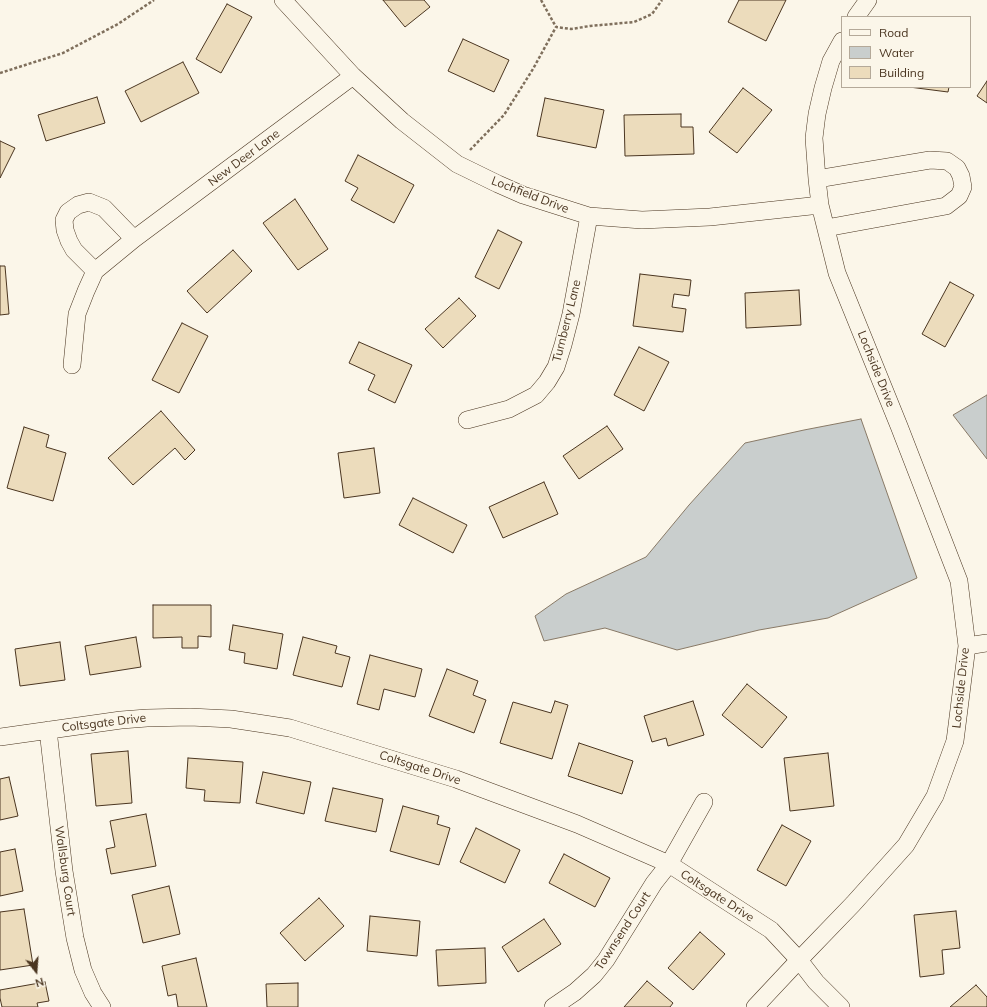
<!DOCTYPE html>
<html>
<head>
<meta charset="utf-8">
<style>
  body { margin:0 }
  #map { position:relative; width:987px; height:1007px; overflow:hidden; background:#fbf6e9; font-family:Mulish,sans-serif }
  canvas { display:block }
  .legend { position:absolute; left:841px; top:16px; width:130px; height:72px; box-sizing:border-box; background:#fbf6e9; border:1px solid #b4a999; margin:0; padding:5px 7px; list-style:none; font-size:12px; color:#4a3520 }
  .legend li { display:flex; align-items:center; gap:8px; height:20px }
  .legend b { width:20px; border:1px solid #b4a999 }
  .north { position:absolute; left:16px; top:951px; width:40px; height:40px; -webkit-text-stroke:3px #fbf6e9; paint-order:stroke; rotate:163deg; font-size:11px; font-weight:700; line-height:16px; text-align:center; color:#4a3520 }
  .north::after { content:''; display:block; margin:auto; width:14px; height:18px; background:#4a3520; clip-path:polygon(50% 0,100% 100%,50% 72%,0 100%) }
</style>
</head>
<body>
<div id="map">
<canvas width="987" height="1007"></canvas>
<ul class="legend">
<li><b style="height:5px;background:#fbf6e9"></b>Road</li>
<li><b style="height:11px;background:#c9cecd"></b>Water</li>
<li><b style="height:11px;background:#ecdcbc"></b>Building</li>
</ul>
<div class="north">N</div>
</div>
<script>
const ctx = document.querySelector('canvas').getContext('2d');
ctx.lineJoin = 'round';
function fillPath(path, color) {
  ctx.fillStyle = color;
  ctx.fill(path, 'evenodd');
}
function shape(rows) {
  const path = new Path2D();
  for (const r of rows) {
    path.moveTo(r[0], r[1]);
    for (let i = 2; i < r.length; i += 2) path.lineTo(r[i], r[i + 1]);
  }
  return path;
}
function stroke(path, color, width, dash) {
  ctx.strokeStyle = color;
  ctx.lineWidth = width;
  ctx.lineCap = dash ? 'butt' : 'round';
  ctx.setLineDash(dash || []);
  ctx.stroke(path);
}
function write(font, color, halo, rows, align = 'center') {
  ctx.font = font + ' Mulish,sans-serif';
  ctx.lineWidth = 3;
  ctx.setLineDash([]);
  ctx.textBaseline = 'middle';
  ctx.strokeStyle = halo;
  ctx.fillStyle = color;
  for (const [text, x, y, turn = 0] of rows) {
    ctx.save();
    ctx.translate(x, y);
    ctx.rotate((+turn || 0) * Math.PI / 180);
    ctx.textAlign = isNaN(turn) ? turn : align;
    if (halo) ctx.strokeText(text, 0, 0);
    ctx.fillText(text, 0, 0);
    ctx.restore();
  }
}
const water = shape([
  [987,395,987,459,953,415,987,395],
  [861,419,917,578,828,618,759,630,677,650,605,628,544,641,535,616,566,594,646,557,689,505,745,443,804,430,861,419]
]);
const building = shape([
  [383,0,424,0,430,7,405,27,383,0],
  [739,0,786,0,766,41,728,22,739,0],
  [227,4,252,17,221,73,196,59,227,4],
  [463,39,509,60,494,92,448,71,463,39],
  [183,62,199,93,141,122,125,91,183,62],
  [987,81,987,103,977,96,987,81],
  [909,87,949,87,948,92,909,87],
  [743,88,772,110,737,153,709,132,743,88],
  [97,97,105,123,46,141,38,115,97,97],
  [545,98,604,110,596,148,537,136,545,98],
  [681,114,681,127,693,127,694,154,625,156,624,115,681,114],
  [0,141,15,148,0,178,0,141],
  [358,155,414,185,394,223,351,200,358,188,345,181,358,155],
  [295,199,328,249,298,270,263,223,295,199],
  [498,230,522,242,499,289,475,277,498,230],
  [233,250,252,271,207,313,187,291,233,250],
  [0,266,5,266,9,314,0,315,0,266],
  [640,274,691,280,689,296,674,294,672,307,686,309,683,332,633,326,640,274],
  [950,282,974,295,945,347,922,334,950,282],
  [799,290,801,325,746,328,745,293,799,290],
  [459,298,476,316,443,348,425,329,459,298],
  [182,323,208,336,179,393,152,380,182,323],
  [359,342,412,365,395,403,368,390,375,375,349,363,359,342],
  [639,347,669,362,644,411,614,395,639,347],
  [161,411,195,450,185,460,175,448,133,485,108,458,161,411],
  [607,426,623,449,579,479,563,456,607,426],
  [24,427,49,435,46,447,66,453,53,501,7,488,24,427],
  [374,448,380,493,344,498,338,453,374,448],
  [544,482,558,514,503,538,489,507,544,482],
  [413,498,467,525,453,553,399,525,413,498],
  [153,605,211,605,211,637,198,636,198,648,182,648,182,637,153,638,153,605],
  [233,625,283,634,277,669,244,663,245,653,229,650,233,625],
  [136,637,141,667,90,675,85,646,136,637],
  [303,637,337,646,335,653,350,657,342,687,293,675,303,637],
  [60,642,65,680,20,686,15,649,60,642],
  [370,655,422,669,415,697,384,689,379,710,357,704,370,655],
  [447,669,478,681,473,695,486,700,474,733,429,716,447,669],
  [747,684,787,717,762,748,722,715,747,684],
  [555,701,568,705,552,759,500,743,513,702,551,713,555,701],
  [693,701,704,735,668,746,666,738,652,742,644,716,693,701],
  [579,743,633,761,622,794,568,776,579,743],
  [128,751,132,803,96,806,91,754,128,751],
  [828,753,834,806,790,811,784,758,828,753],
  [188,758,243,762,240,803,204,801,205,790,186,788,188,758],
  [263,772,311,782,304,814,256,803,263,772],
  [9,777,18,816,0,820,0,779,9,777],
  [333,788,383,799,376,832,325,821,333,788],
  [403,806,439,816,437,824,450,828,439,865,390,851,403,806],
  [146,814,156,866,111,874,106,849,115,847,110,821,146,814],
  [782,825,811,841,786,886,757,870,782,825],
  [476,828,520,850,505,883,460,862,476,828],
  [15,849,23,891,0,896,0,852,15,849],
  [564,854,610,878,595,907,549,883,564,854],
  [169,886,180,934,143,943,132,895,169,886],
  [319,898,344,926,305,961,280,933,319,898],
  [24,909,33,965,0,970,0,912,24,909],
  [956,911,960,948,942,950,944,974,920,977,914,915,956,911],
  [370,916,420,921,417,956,367,951,370,916],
  [544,919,561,944,518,972,502,947,544,919],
  [700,932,725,954,693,990,668,968,700,932],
  [485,948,486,983,438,986,436,950,485,948],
  [196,958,207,1007,178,1007,176,994,168,996,162,966,196,958],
  [647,981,673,1003,670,1007,624,1007,647,981],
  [45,982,49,1001,37,1003,38,1007,2,1007,0,998,0,990,45,982],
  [298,983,298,1007,267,1007,266,984,298,983],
  [976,985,987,997,987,1007,950,1007,976,985]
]);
const path = shape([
  [541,0,556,27],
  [0,73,63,53,118,24,154,0],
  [470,150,504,115,533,69,556,27,571,29,590,26,634,22,652,14,662,0]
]);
const minor = shape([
  [283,0,353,76,402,121,457,164,498,184,523,195,589,216,642,220,710,217,820,205],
  [856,17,868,0],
  [817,179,930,160,947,161,957,168,961,176,963,187,959,196,946,206,826,228],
  [95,271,74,250,69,241,65,230,64,220,68,212,78,205,89,202,104,208,134,239],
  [72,365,77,314,86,291,95,271,134,239,353,76],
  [467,420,509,409,536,395,547,382,556,367,563,345,571,314,589,216],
  [967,646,987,643],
  [48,730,64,871,75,938,83,970,93,993,102,1007],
  [0,737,121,720,147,718,190,717,231,719,290,728,456,779,577,824,669,864,771,930,799,960,816,982,841,1007],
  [553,1007,575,992,594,975,606,960,654,883,669,864,704,802],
  [755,1007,799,960,853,904,906,845,935,796,955,741,967,646,959,581,899,426,837,273,820,205,817,179,814,138,817,114,823,88,831,61,842,41]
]);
const streetNames = [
  ["New Deer Lane",244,158,-37],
  ["Lochfield Drive",530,195,21],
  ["Turnberry Lane",567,321,-76],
  ["Lochside Drive",876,369,68],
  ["Lochside Drive",961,688,-84],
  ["Coltsgate Drive",104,723,-7],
  ["Coltsgate Drive",420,768,18],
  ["Wallsburg Court",65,871,82],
  ["Coltsgate Drive",717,896,33],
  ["Townsend Court",623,931,-57]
];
fillPath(water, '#c9cecd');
stroke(water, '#887966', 1);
fillPath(building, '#ecdcbc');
stroke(building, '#4a3520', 1);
stroke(minor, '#4a3520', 18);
stroke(path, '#7f6f5c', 2.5, [3, 2]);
stroke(minor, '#fbf6e9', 17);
write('12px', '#4a3520', '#fbf6e9', streetNames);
</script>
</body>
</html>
